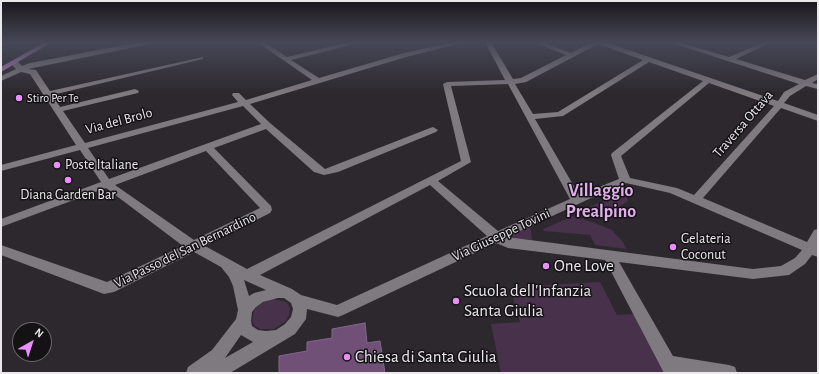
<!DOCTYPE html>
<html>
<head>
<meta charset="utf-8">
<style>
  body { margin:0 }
  #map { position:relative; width:819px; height:374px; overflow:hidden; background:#2d282e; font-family:"Alegreya Sans",sans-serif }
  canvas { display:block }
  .frame { position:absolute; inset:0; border:2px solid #ebe8ec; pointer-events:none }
  .north { position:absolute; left:12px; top:322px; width:40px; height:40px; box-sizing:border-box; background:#141215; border:1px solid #6a686b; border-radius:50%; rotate:39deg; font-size:11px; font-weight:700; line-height:16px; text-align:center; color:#ebe8ec }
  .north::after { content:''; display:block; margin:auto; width:14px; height:18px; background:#ea8dfd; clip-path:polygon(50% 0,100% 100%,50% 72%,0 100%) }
</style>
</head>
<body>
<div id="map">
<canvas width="819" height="374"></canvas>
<div class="frame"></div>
<div class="north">N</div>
</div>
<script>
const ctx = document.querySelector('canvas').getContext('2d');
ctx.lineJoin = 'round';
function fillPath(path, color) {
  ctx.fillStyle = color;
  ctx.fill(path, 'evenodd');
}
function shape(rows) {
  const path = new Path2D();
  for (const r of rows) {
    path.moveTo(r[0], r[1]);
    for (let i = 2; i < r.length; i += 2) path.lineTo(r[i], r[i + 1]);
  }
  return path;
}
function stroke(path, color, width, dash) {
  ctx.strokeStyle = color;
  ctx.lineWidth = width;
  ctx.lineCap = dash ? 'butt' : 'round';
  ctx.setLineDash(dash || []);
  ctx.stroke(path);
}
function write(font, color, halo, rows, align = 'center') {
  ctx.font = font + ' "Alegreya Sans",sans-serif';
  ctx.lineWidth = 3;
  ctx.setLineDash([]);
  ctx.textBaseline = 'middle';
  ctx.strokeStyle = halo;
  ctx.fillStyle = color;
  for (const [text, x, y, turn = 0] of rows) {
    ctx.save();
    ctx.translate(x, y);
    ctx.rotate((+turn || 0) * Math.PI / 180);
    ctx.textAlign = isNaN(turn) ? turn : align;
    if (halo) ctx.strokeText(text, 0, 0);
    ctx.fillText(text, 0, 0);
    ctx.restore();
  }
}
const green = shape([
  [623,187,625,188,628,201,601,219,595,215,591,206,607,200,600,193,609,189],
  [573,216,595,223,612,230,622,241,627,249,595,245,590,235,544,231,543,229],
  [530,223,532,240,514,238,511,235],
  [600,282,617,315,635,314,667,373,501,373,491,324,520,322,510,287],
  [271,299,284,301,288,304,290,309,289,315,286,321,274,329,260,329,255,326,252,321,254,310,258,305]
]);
const building = shape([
  [365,323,367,343,380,341,385,373,279,373,279,356,307,351,307,342,332,338,332,329,365,323]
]);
const minor = shape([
  [140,42,153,42,150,44,28,69,36,70,50,91,203,57,203,59,52,95,60,107,135,89,139,91,138,93,63,111,85,143,238,102,232,95,233,93,239,93,246,100,312,80,257,42,264,42,287,57,349,42,360,42,359,43,291,60,319,78,404,53,455,42,467,42,406,57,250,104,270,123,325,169,430,128,433,127,438,130,436,132,338,172,324,175,314,172,266,129,214,148,271,206,272,210,270,213,205,246,247,269,461,161,443,84,447,82,505,80,485,42,491,42,513,79,521,78,566,55,538,44,538,42,543,42,571,53,592,42,605,42,778,101,784,92,799,84,669,42,678,42,729,57,764,42,772,42,736,59,805,80,818,74,818,79,812,83,818,84,818,89,806,86,790,96,784,103,818,115,818,121,781,108,703,198,807,242,814,230,818,229,818,257,812,255,805,264,789,275,753,279,619,262,673,356,729,365,735,367,737,373,664,373,605,260,508,248,496,243,343,315,338,317,307,309,306,319,295,334,230,373,186,373,188,367,212,350,236,319,238,310,233,286,229,277,221,267,194,252,114,292,104,294,1,255,1,245,107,282,183,246,106,188,1,227,1,219,101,182,80,150,1,171,1,165,76,145,30,74,21,72,1,81,1,76,16,69,10,63,11,61,17,61,22,66,30,63,140,42],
  [598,44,643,60,558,112,533,114,515,84,526,82,598,44],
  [649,62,703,81,612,153,611,155,619,179,579,195,535,119,563,116,649,62],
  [709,83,774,106,694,195,677,188,630,178,621,156,709,83],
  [508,84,570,199,498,231,438,181,471,162,451,86,508,84],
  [243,106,261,124,109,179,88,148,243,106],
  [206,151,260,208,194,240,115,185,206,151],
  [626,183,670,193,802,250,795,258,781,266,753,269,507,237,589,199,626,183],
  [430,185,487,236,337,305,301,295,292,289,260,275,430,185],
  [244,280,266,290,254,293,249,296,244,280],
  [278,298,284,298,291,303,293,309,291,317,285,324,276,330,266,331,258,330,252,326,251,321,252,312,256,307,263,302,278,298],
  [241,335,253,342,225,358,241,335]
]);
const primary = shape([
  [45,42,52,42,1,72,1,67,45,42]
]);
const markers = [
  [19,98,4,"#ea8dfd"],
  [57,165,4,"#ea8dfd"],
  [68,180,4,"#ea8dfd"],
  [673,247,4,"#ea8dfd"],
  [546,266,4,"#ea8dfd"],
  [456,301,4,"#ea8dfd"],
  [347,357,4,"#ea8dfd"]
];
const farPoinames = [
  ["Stiro Per Te",27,98]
];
const streetNames = [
  ["Via del Brolo",119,121,-15],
  ["Traversa Ottava",743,124,-49],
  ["Via Giuseppe Tovini",501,235,-25],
  ["Via Passo del San Bernardino",185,250,-26]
];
const poiNames = [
  ["Poste Italiane",65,165],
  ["Diana Garden Bar",68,195,"center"],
  ["Gelateria",681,239],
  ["Coconut",681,255]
];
const nearPoinames = [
  ["One Love",554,266],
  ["Scuola dell'Infanzia",464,291],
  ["Santa Giulia",464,311],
  ["Chiesa di Santa Giulia",355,357]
];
const districtNames = [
  ["Villaggio",601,191],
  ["Prealpino",601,212]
];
fillPath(green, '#47314b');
fillPath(building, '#705077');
stroke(building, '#836889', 1);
fillPath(minor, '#7f7980');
fillPath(primary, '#b07fbb');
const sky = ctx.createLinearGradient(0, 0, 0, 94);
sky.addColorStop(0, '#191619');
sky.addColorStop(0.45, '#464857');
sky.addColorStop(1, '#46485700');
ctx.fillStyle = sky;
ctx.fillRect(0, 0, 819, 94);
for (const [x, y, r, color] of markers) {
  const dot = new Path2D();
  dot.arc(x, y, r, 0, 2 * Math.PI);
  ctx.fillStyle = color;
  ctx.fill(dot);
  stroke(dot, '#141215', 1.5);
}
write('12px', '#ebe8ec', '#141215', farPoinames, 'left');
write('14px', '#ebe8ec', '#141215', streetNames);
write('14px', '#ebe8ec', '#141215', poiNames, 'left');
write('17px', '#ebe8ec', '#141215', nearPoinames, 'left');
write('bold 18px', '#e1afec', '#141215', districtNames);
</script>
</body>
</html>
